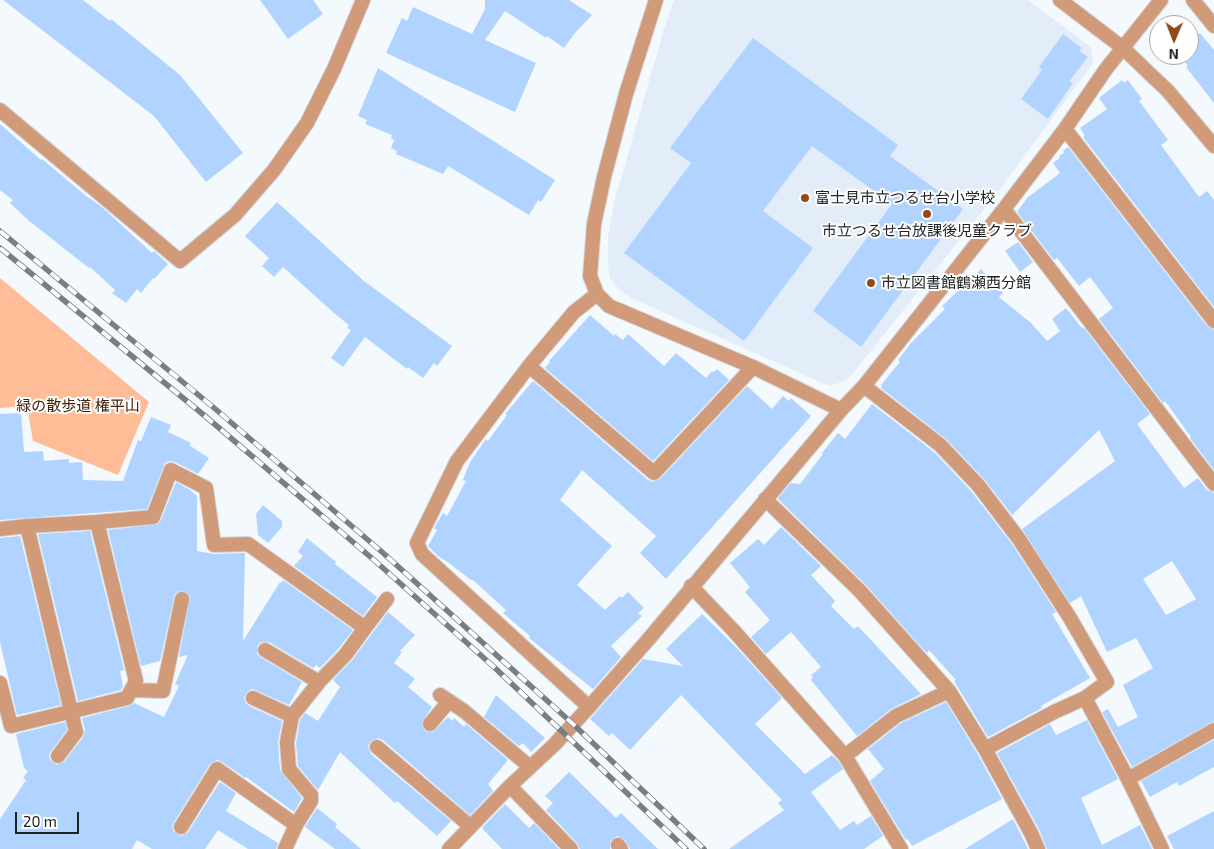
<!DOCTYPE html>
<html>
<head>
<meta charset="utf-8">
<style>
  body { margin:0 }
  #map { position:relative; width:1214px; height:849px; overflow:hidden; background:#f4f9fe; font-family:"Exo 2",sans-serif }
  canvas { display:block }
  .north { position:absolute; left:1149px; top:15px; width:50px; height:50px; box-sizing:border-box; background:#fff; border:1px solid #a5a6a7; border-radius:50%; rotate:181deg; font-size:14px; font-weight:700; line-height:20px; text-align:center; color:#1e2022 }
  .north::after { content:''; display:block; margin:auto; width:18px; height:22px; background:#8e4b1c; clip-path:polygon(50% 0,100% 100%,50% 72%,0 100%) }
  .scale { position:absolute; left:15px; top:812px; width:64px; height:22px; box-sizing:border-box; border:2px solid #1e2022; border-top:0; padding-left:6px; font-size:15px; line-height:18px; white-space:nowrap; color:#1e2022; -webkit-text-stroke:4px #fff; paint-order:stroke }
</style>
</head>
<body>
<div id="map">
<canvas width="1214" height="849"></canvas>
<div class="north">N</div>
<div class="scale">20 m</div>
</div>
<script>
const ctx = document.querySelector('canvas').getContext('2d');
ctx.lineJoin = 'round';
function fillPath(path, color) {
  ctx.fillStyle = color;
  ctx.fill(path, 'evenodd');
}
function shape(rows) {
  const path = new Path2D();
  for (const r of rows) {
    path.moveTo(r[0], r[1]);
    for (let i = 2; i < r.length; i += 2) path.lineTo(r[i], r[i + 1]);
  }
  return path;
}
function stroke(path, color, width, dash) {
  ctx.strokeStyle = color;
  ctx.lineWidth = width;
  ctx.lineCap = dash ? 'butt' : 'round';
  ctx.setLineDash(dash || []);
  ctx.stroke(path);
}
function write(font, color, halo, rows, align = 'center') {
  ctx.font = font + ' "Exo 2","Noto Sans JP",sans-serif';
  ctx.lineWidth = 4;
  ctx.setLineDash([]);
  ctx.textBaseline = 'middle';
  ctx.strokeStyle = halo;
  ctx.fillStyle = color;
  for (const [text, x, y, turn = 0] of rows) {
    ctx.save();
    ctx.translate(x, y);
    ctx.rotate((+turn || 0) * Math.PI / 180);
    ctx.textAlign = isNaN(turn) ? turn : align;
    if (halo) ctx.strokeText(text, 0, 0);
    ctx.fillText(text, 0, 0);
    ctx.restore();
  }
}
const built = shape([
  [674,0,1028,0,1091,47,1093,63,998,192,849,378,842,382,829,386,631,298,618,288,610,278,608,266,608,236,614,203,664,29]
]);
const green = shape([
  [0,278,149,402,118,475,33,441,27,406,0,408]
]);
const building = shape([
  [3,0,83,0,110,21,111,19,180,75,243,153,206,182,154,116],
  [260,0,313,0,323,14,288,39],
  [485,0,569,0,592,15,575,33,564,48,547,36,546,38,505,11,485,40,536,63,515,112,386,53,402,18,407,21,413,7,472,34,485,9],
  [1200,33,1214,50,1214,103,1186,67,1188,66,1180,55,1189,55,1189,42],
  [1063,34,1082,48,1079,51,1088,57,1069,81,1073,83,1048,119,1021,99,1042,70,1039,67],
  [753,38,898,145,890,156,963,209,861,347,813,311,892,204,812,146,763,211,813,248,744,341,624,253,691,163,670,148],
  [378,68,555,180,541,202,538,200,529,215,448,166,443,174,396,154,397,151,391,148,394,140,391,138,392,135,365,124,367,120,358,116],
  [1122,80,1124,83,1128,80,1142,99,1139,101,1168,140,1161,145,1199,197,1207,191,1214,200,1214,307,1083,137,1085,136,1080,128,1107,109,1099,98],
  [0,124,41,160,42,159,85,195,102,207,152,253,154,251,168,264,154,279,153,278,141,293,137,289,126,303,112,293,115,290,90,267,89,268,28,220,10,203,13,200,0,190],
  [1068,147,1207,326,1214,330,1214,470,1190,438,1191,437,1165,401,1163,403,1099,319,1113,308,1090,277,1079,286,1057,258,1054,260,1017,212,1027,198,1060,173,1053,163,1060,158,1059,156,1064,153,1063,151],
  [277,202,364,281,452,346,437,366,434,363,423,378,408,367,407,369,365,337,343,367,331,358,351,330,347,328,349,325,334,313,283,267,274,277,262,266,269,258,245,236],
  [1018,242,1033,262,1020,272,1005,251],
  [981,269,1003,293,999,297,1031,323,1047,341,1060,331,1052,319,1066,308,1081,327,1085,329,1150,414,1137,424,1184,488,1198,478,1207,490,1214,493,1214,721,1132,767,1102,712,1108,709,1118,727,1138,717,1123,685,1153,668,1136,638,1107,652,1081,596,1070,603,1022,529,1115,461,1099,430,1012,515,984,479,946,439,881,388,882,386,881,385,900,362,898,360,911,343,945,309,942,306],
  [1172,561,1196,599,1166,615,1143,579],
  [590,315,614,336,615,334,623,340,628,334,664,366,676,353,706,378,712,371,714,372,717,369,729,380,653,461,545,368,550,362,549,361],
  [533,381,648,480,653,482,660,479,747,386,772,409,783,396,789,401,791,398,811,416,666,579,640,553,656,536,582,470,560,500,612,546,577,585,605,610,620,596,622,598,628,592,644,608,638,613,642,616,611,646,621,657,593,689,529,638,530,636,503,613,506,610,473,580,471,580,449,563,438,556,428,546,437,530,434,528,443,513,447,516,466,481,463,480,470,462,486,439,488,441,507,415,505,414],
  [872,404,934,452,971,491,1012,544,1056,612,1052,614,1090,678,1041,706,1042,708,988,737,954,681,956,680,929,650,927,653,921,647,865,584,779,500,778,498,791,483,800,484,823,454,822,453,838,433,845,439],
  [21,413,24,452,43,451,44,461,69,459,69,463,82,462,83,480,123,481,138,440,141,441,151,417,171,425,168,432,191,443,189,445,209,458,198,474,175,462,170,461,165,463,147,509,0,520,0,414],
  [176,482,190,490,197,496,197,551,214,554,245,553,243,641,280,582,281,583,283,580,353,630,339,648,320,668,316,665,313,668,269,642,261,642,257,646,257,654,260,657,302,682,289,705,253,689,248,691,244,698,246,703,249,706,282,721,278,742,280,770,302,798,294,812,246,777,245,778,222,762,217,760,210,764,174,822,172,827,174,832,181,836,188,832,220,782,236,793,226,811,278,843,276,849,248,849,218,830,205,849,152,849,137,840,132,849,0,849,0,819,26,780,23,778,28,771,24,768,16,734,65,722,67,730,49,754,50,760,57,765,65,761,83,737,85,730,82,718,129,706,134,703,164,717,179,686,175,684,188,655,179,657,190,597,184,591,180,591,175,594,160,661,141,666,108,530,158,524,161,520],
  [263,505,282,521,282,527,268,543,258,535,256,514],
  [781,527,821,566,811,575,835,601,831,606,854,629,858,626,921,694,891,709,857,736,811,680,813,677,811,675,821,667,791,632,766,654,751,637,770,620,745,592,750,587,730,563,758,539,764,545],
  [90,531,124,670,120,671,123,686,121,690,78,701,38,534],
  [20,536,61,705,17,715,0,642,0,538],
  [307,538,336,562,335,564,377,597,363,616,294,566,303,556,298,552],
  [388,612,415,635,400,651,402,652,394,663,415,679,408,687,432,707,422,722,424,730,428,732,433,732,448,717,452,721,454,718,464,727,466,724,508,760,488,784,493,791,470,815,383,740,378,738,371,741,368,746,371,754,451,821,437,836,397,801,395,803,340,752,318,790,298,766,296,743,300,720,305,713,318,721,340,687,333,680,353,659],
  [702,614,737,648,782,698,755,724,805,774,832,755,838,761,843,769,811,792,840,830,854,821,857,825,871,816,883,836,864,849,729,849,784,810,778,803,782,800,681,695,630,750,612,733,609,736,590,719,643,659,683,666,666,649],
  [496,695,545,738,531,752,523,743,519,746,484,717],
  [946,702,977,753,1002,799,912,846,908,839,906,840,870,781,884,769,868,749,901,723],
  [1087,720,1118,779,1081,798,1102,845,1140,825,1152,849,1047,849,1039,829,997,753,1050,724,1056,735],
  [1214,740,1214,767,1179,786,1177,782,1150,797,1141,781],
  [569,772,616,818,621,813,658,849,630,849,625,840,617,836,610,841,610,849,580,849,577,843,546,810,553,803,545,796],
  [505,804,529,828,534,823,559,849,502,849,482,828],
  [317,808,337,824,335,827,361,849,335,849,305,827],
  [1214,811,1214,849,1174,849,1167,836],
  [1013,819,1028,849,965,849]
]);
const minor = shape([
  [656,0,626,94,604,177,594,224,590,276,597,294,609,306,753,367,841,410],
  [1193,0,1214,26],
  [0,110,180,261,235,215,274,170,307,123,334,69,363,0],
  [1065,129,1214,321],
  [1004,209,1214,484],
  [529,366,654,473,753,367],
  [864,386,940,445,978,485,1019,539,1070,618,1107,682,1085,698,1054,712,985,749],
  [765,499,859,590,949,691,985,749,1031,833,1038,849],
  [97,522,153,517,171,470,206,488,214,545,248,544,365,628,346,654,319,682,292,716,287,742,289,769,311,795,311,801,296,825,285,849],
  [27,526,76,732,58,756],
  [0,529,27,526,97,522,136,681,127,698,11,726,0,683],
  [691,586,733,630,845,756,901,849],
  [365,628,387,599],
  [265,650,319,682],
  [131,690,163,691,182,599],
  [440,695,464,711,530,767],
  [253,698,292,716],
  [1085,698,1128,779,1162,849],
  [589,707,422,554,417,543,457,461,529,366,574,312,597,294],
  [430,724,449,701],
  [377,747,470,826],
  [845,756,896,716,949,691],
  [1128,779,1214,730],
  [510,786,571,849],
  [181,827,217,769,296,825],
  [618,845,621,849],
  [449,849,510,786,554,745,589,707,647,641,841,410,864,386,1004,209,1065,129,1106,69,1161,0]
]);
const tertiary = shape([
  [1060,0,1123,48,1151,75,1168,91,1214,146]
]);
const rail = shape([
  [0,231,213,407,382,552,573,724,704,849],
  [0,248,205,416,374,560,494,667,686,849]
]);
const markers = [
  [805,198,5,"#8e4b1c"],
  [927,214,5,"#8e4b1c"],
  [871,283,5,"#8e4b1c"]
];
const poiNames = [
  ["富士見市立つるせ台小学校",815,198],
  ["市立つるせ台放課後児童クラブ",927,231,"center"],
  ["市立図書館鶴瀬西分館",881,283]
];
const parkNames = [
  ["緑の散歩道 権平山",78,406]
];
fillPath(built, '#e3edfa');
fillPath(green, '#febd97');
fillPath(building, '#b0d4ff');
stroke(minor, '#d2d6db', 16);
stroke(tertiary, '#d2d6db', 16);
stroke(minor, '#d19a79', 14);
stroke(tertiary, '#d19a79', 14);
stroke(rail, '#7b7e81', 5.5);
stroke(rail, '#fff', 4, [11]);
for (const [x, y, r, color] of markers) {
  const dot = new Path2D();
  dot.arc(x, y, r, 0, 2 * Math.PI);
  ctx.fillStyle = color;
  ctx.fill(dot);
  stroke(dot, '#fff', 2);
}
write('15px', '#1e2022', '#fff', poiNames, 'left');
write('15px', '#42210c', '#fff', parkNames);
</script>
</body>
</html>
